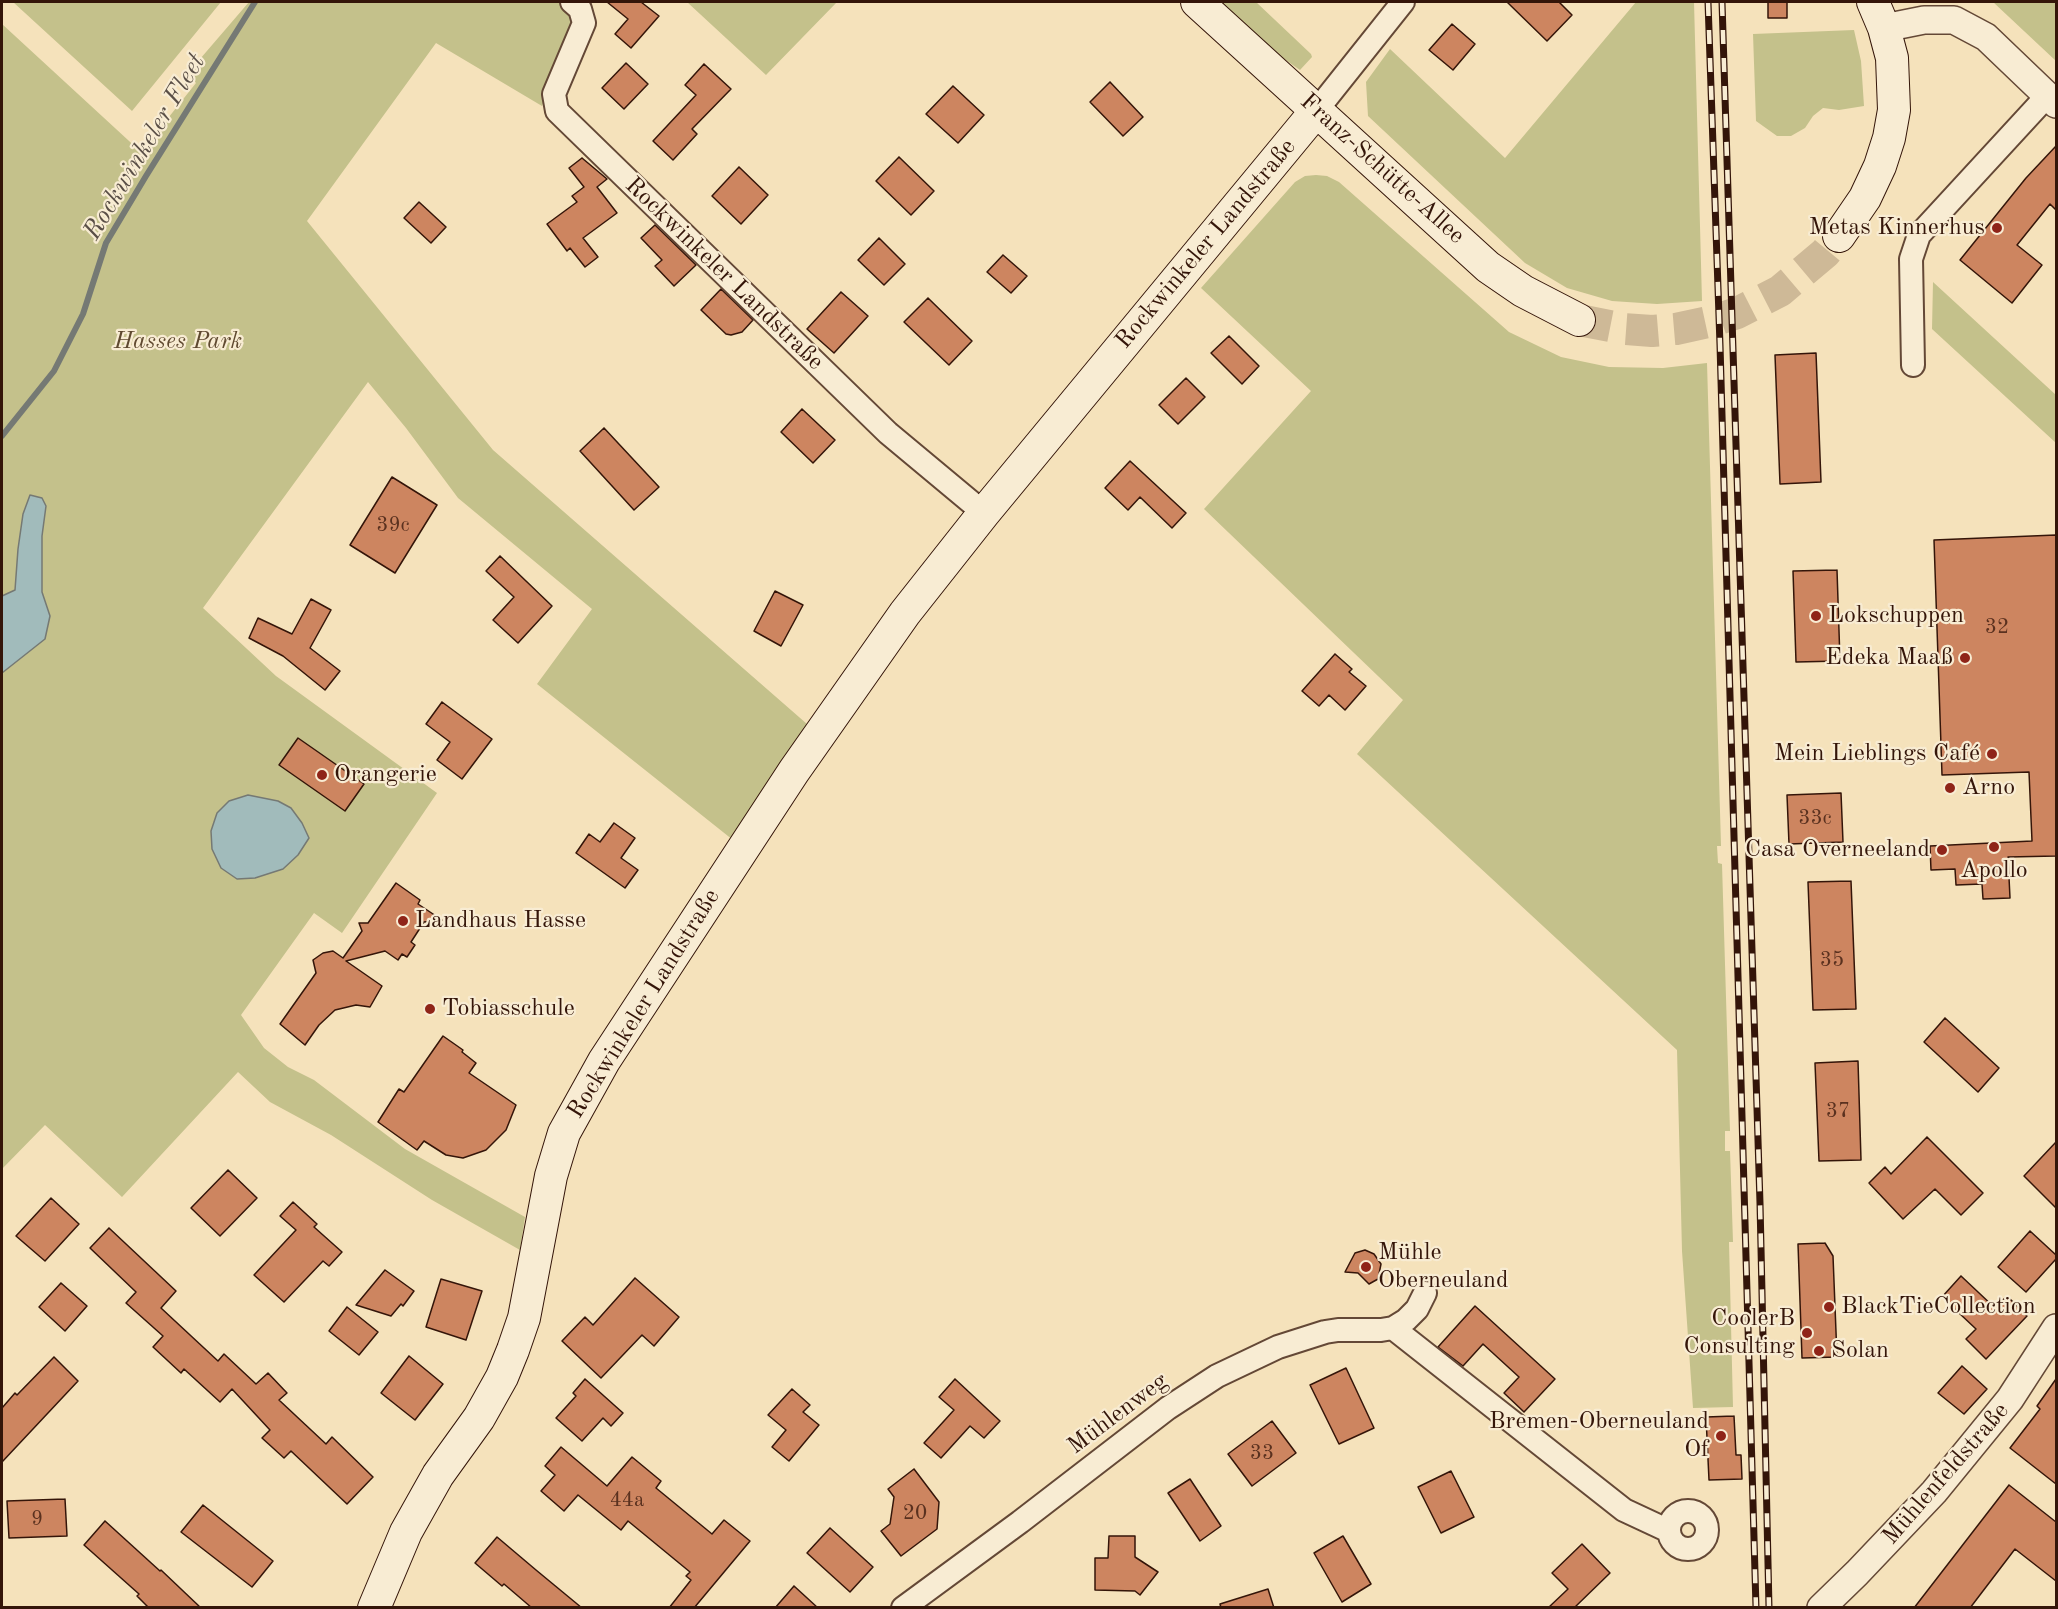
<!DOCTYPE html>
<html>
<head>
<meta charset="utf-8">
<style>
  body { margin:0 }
  #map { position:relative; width:2058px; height:1609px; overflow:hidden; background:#f5e2bb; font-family:"Old Standard TT",serif }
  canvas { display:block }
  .frame { position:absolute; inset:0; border:3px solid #341509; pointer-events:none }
</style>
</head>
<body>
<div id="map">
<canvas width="2058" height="1609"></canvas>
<div class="frame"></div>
</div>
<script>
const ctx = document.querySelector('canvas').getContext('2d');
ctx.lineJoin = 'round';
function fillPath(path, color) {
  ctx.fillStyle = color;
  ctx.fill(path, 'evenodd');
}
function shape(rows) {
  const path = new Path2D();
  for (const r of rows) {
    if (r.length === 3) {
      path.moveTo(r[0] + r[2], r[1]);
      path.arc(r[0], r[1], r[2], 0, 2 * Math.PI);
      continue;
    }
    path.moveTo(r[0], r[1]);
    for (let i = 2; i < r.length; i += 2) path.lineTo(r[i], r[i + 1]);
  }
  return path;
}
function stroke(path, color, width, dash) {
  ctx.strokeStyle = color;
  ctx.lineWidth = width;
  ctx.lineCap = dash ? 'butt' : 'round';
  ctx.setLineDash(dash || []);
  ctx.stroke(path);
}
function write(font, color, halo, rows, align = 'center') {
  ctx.font = font + ' "Old Standard TT",serif';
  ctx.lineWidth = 4.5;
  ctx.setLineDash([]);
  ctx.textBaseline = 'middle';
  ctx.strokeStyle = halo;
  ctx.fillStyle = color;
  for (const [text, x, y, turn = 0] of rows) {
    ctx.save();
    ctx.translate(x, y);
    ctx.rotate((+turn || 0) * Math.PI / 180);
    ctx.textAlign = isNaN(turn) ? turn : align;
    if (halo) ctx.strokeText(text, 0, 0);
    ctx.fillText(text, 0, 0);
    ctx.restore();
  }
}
const green = shape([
  [13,2,221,2,132,111],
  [249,2,562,2,574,13,575,31,542,106,436,43,307,221,493,450,807,724,733,840,537,684,592,609,458,498,406,428,368,382,203,608,276,676,437,793,342,933,314,913,241,1015,264,1048,288,1067,314,1080,405,1149,525,1217,520,1250,432,1200,331,1135,270,1102,238,1072,122,1197,45,1125,2,1169,2,24,141,152,196,83,188,73],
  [687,2,837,2,766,75],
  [1209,2,1256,2,1311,54,1312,57,1300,70,1231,22],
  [1636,2,1694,2,1702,301,1657,304,1612,301,1567,288,1525,263,1368,116,1366,82,1390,49,1505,158],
  [1993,2,2056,2,2056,61],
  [1854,30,1861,61,1864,106,1839,110,1823,108,1813,116,1805,128,1791,136,1777,136,1756,121,1753,34],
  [1316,175,1327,176,1339,182,1509,332,1561,357,1609,367,1663,368,1707,363,1721,846,1717,846,1718,863,1722,864,1730,1131,1725,1131,1725,1151,1730,1151,1733,1242,1729,1242,1733,1407,1693,1408,1682,1251,1677,1050,1357,754,1403,700,1204,509,1311,391,1201,288,1295,182,1305,176],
  [1933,282,2056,395,2056,443,1932,329]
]);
const water = shape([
  [30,495,42,498,46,506,42,536,42,592,50,616,45,639,2,673,2,596,15,590,18,549,23,514,30,495],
  [248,795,278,801,291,808,302,823,309,838,298,855,283,869,255,878,237,879,221,868,212,849,211,831,217,813,229,801,248,795]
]);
const stream = shape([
  [2,436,54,371,83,314,106,243,146,176,255,2]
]);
const building = shape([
  [607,2,641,2,659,16,631,48,615,34,628,19,607,2],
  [1507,2,1559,2,1572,15,1547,41,1507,2],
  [1768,2,1787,2,1787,18,1768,18,1768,2],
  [1452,24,1475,44,1453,70,1429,50,1452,24],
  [626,63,648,84,624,109,602,88,626,63],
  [704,64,731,89,692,129,697,134,673,160,653,141,696,95,685,85,704,64],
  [1110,82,1143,117,1123,136,1090,102,1110,82],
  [953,86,984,115,958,143,926,114,953,86],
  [2056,146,2056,210,2050,204,2017,245,2042,265,2012,303,1960,260,2026,178,2056,146],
  [899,157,934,191,911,215,876,181,899,157],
  [582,158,607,179,597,187,617,213,583,238,598,257,585,267,570,248,567,251,547,224,577,202,572,196,584,187,569,168,582,158],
  [739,167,768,195,741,224,712,196,739,167],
  [419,202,446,227,431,243,404,218,419,202],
  [655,225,696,265,674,286,655,266,662,260,641,238,655,225],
  [879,238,905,264,884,285,858,260,879,238],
  [1003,255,1027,276,1011,293,987,272,1003,255],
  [721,289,753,320,742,332,731,335,726,334,701,310,721,289],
  [841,292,868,316,834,353,807,329,841,292],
  [928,298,972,341,949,365,904,322,928,298],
  [1229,336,1259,366,1242,384,1211,353,1229,336],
  [1816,353,1821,482,1780,484,1775,355,1816,353],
  [1186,378,1205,397,1178,424,1159,405,1186,378],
  [802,409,835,440,813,463,781,432,802,409],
  [604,428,659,487,634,510,580,451,604,428],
  [1130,461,1186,513,1172,528,1140,497,1128,510,1105,488,1130,461],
  [392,477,437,505,395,573,350,545,392,477],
  [2056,535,2056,856,2008,857,2010,898,1983,899,1982,884,1956,885,1955,869,1931,870,1930,846,2032,841,2029,772,1942,775,1934,540,2056,535],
  [500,556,552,606,518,643,493,620,514,597,486,571,500,556],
  [1837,570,1840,661,1796,662,1793,571,1837,570],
  [775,591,803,605,781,646,754,631,775,591],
  [311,599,331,610,310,648,340,671,325,690,283,656,249,638,258,618,292,634,311,599],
  [1335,654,1352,669,1349,672,1366,686,1345,710,1329,695,1319,706,1302,691,1335,654],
  [442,702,492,739,462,779,437,760,450,742,426,724,442,702],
  [298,738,364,784,345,811,279,765,298,738],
  [1841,793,1843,842,1789,844,1787,795,1841,793],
  [614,823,635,838,621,858,638,870,625,888,576,853,589,834,600,842,614,823],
  [1851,881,1856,1009,1813,1010,1808,882,1851,881],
  [396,883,420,900,418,904,442,920,424,922,411,942,415,945,407,957,402,954,398,960,385,951,346,961,382,986,370,1007,356,1005,335,1010,319,1025,305,1045,280,1024,316,973,313,960,323,953,333,951,343,958,362,931,359,923,368,923,396,883],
  [1945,1018,1999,1068,1978,1092,1924,1042,1945,1018],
  [443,1036,463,1050,462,1052,476,1063,469,1073,516,1105,506,1130,486,1150,463,1158,446,1155,424,1141,417,1150,378,1122,399,1089,404,1092,443,1036],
  [1858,1061,1861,1160,1819,1161,1815,1063,1858,1061],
  [1927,1137,1983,1193,1961,1215,1935,1189,1903,1219,1869,1183,1885,1167,1891,1174,1927,1137],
  [2056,1142,2056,1208,2024,1176,2056,1142],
  [228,1170,257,1198,220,1236,191,1208,228,1170],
  [51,1198,79,1224,45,1261,16,1236,51,1198],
  [293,1202,317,1224,314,1227,342,1252,329,1266,323,1261,284,1302,254,1275,296,1230,280,1216,293,1202],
  [109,1228,176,1291,161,1308,218,1361,224,1354,256,1384,268,1373,287,1393,279,1400,326,1444,332,1437,373,1477,347,1504,291,1451,284,1458,262,1438,270,1430,232,1389,220,1402,184,1369,181,1373,153,1347,163,1336,126,1303,136,1292,90,1248,109,1228],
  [2030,1231,2056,1255,2056,1259,2026,1292,1998,1267,2030,1231],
  [1825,1243,1833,1256,1837,1357,1802,1358,1798,1244,1825,1243],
  [1365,1250,1374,1254,1381,1264,1378,1279,1369,1284,1358,1273,1345,1272,1355,1253,1365,1250],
  [385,1270,414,1291,403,1306,401,1304,391,1316,356,1305,385,1270],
  [1961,1276,1995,1308,2007,1296,2027,1316,1986,1359,1966,1339,1976,1329,1942,1297,1961,1276],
  [635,1278,679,1317,654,1346,642,1335,601,1378,562,1341,585,1317,593,1325,635,1278],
  [441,1279,482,1291,466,1340,426,1327,441,1279],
  [61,1283,87,1306,65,1331,39,1307,61,1283],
  [1475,1306,1555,1379,1524,1412,1504,1393,1519,1377,1483,1344,1463,1366,1438,1347,1475,1306],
  [347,1307,378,1332,359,1355,329,1331,347,1307],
  [409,1356,443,1384,415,1420,381,1393,409,1356],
  [54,1357,78,1381,2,1462,2,1408,15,1393,17,1395,54,1357],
  [1962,1366,1987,1389,1964,1414,1938,1393,1962,1366],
  [1346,1368,1374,1428,1339,1444,1310,1385,1346,1368],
  [585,1379,623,1413,611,1426,603,1418,582,1441,556,1418,576,1396,573,1393,585,1379],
  [955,1379,1000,1421,984,1438,970,1426,941,1458,924,1443,954,1410,939,1397,955,1379],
  [2056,1379,2056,1484,2010,1448,2040,1409,2037,1406,2056,1379],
  [792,1389,810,1405,803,1412,819,1425,789,1461,772,1447,786,1430,768,1415,792,1389],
  [1734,1416,1736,1455,1741,1455,1742,1479,1709,1480,1706,1417,1734,1416],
  [1272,1421,1296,1453,1252,1486,1228,1454,1272,1421],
  [561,1447,607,1486,632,1457,661,1481,656,1488,712,1534,724,1520,750,1541,694,1608,669,1608,691,1580,686,1576,690,1572,628,1521,621,1530,578,1495,564,1511,541,1491,555,1475,545,1466,561,1447],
  [914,1469,939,1502,937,1529,901,1556,881,1531,890,1524,894,1497,888,1489,914,1469],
  [1451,1471,1474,1517,1441,1533,1418,1487,1451,1471],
  [1190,1479,1221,1526,1200,1541,1168,1493,1190,1479],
  [2009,1485,2056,1522,2056,1581,2015,1549,1970,1608,1914,1608,2009,1485],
  [65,1499,67,1536,9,1538,7,1501,65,1499],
  [203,1505,273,1561,252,1587,181,1532,203,1505],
  [105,1521,160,1571,161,1570,201,1608,149,1608,137,1596,139,1594,84,1545,105,1521],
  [830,1528,873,1567,850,1592,807,1553,830,1528],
  [1109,1536,1135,1536,1135,1557,1158,1572,1140,1595,1135,1591,1095,1590,1095,1558,1108,1558,1109,1536],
  [1343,1536,1371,1584,1342,1602,1314,1553,1343,1536],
  [497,1537,536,1570,582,1608,532,1608,504,1584,502,1586,475,1563,497,1537],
  [1582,1544,1610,1573,1574,1608,1548,1608,1568,1589,1552,1573,1582,1544],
  [794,1586,818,1608,775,1608,794,1586],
  [1268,1589,1274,1608,1221,1608,1220,1604,1268,1589]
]);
const secondaryTunnel = shape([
  [1579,320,1625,329,1652,331,1676,329,1713,321,1737,313,1780,291,1825,253,1839,236]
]);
const minor = shape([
  [572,2,580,9,584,23,554,94,557,111,888,433,984,513],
  [1317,110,1403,2],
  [1913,365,1911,259,1919,235,2047,96],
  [1393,1328,1624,1510,1669,1531],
  [1688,1530,19],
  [903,1608,1020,1522,1168,1408,1217,1376,1278,1347,1325,1332,1338,1330,1381,1330,1393,1328,1406,1320,1417,1309,1425,1293]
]);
const tertiary = shape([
  [1884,28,1924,20,1954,20,1986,37,2056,104],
  [1821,1608,1857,1573,1934,1492,2010,1399,2056,1328]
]);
const secondary = shape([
  [1197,2,1488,267,1523,291,1579,320],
  [1839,236,1865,198,1880,166,1889,138,1894,110,1892,58,1884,28,1873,2],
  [374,1608,406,1532,438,1475,479,1418,502,1377,513,1350,524,1318,551,1176,564,1133,604,1061,794,771,905,613,984,513,1317,110]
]);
const rail = shape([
  [1708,2,1720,345,1756,1608],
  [1722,2,1760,1203,1769,1608]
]);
const markers = [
  [1997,228,6,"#8f2418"],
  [1816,616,6,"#8f2418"],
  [1965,658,6,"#8f2418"],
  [1992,754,6,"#8f2418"],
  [322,775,6,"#8f2418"],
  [1950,788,6,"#8f2418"],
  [1994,847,6,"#8f2418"],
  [1942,850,6,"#8f2418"],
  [403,921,6,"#8f2418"],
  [430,1009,6,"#8f2418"],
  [1366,1267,6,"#8f2418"],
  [1829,1307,6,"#8f2418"],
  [1807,1333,6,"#8f2418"],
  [1819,1351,6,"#8f2418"],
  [1721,1436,6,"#8f2418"]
];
const numberNames = [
  ["39c",393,525],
  ["32",1997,627],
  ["33c",1815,818],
  ["35",1832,960],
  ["37",1838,1111],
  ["33",1262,1453],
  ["44a",627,1500],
  ["20",915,1513],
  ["9",37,1519]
];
const streetNames = [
  ["Franz-Schütte-Allee",1382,169,42],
  ["Rockwinkeler Landstraße",1206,244,-50],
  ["Rockwinkeler Landstraße",724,274,44],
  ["Rockwinkeler Landstraße",644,1004,-58],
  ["Mühlenweg",1118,1414,-37],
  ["Mühlenfeldstraße",1946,1474,-49]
];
const poiNames = [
  ["Metas Kinnerhus",1985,228,"right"],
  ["Lokschuppen",1828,616],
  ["Edeka Maaß",1953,658,"right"],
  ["Mein Lieblings Café",1980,754,"right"],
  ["Orangerie",334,775],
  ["Arno",1962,788],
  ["Casa Overneeland",1930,850,"right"],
  ["Apollo",1994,871,"center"],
  ["Landhaus Hasse",415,921],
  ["Tobiasschule",442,1009],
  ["Mühle",1378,1253],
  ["Oberneuland",1378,1281],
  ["BlackTieCollection",1841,1307],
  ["CoolerB",1795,1319,"right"],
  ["Consulting",1795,1347,"right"],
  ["Solan",1831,1351],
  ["Bremen-Oberneuland",1709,1422,"right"],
  ["Of",1709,1450,"right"]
];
const parkNames = [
  ["Hasses Park",178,342]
];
const waterNames = [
  ["Rockwinkeler Fleet",145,147,-59]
];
fillPath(green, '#c4c18b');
fillPath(water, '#a1bbbb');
stroke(water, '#757974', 1.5);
stroke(stream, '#757974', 6);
fillPath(building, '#cd8560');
stroke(building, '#341509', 1.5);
stroke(secondaryTunnel, '#ceb997', 32, [32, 16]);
stroke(minor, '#644836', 26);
stroke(tertiary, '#644836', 30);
stroke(secondary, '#341509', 34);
stroke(minor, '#f8ecd3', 22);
stroke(tertiary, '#f8ecd3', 27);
stroke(secondary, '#f8ecd3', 32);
stroke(rail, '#341509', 7);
stroke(rail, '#f8ecd3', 4.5, [14]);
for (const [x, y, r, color] of markers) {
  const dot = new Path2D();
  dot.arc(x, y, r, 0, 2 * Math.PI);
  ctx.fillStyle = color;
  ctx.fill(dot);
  stroke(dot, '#f8ecd3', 2);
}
write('21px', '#5a311f', null, numberNames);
write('24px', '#341509', '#f8ecd3', streetNames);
write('24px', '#341509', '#f8ecd3', poiNames, 'left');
write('italic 24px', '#5f4930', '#f8ecd3', parkNames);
write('italic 26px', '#5a4f47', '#f8ecd3', waterNames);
</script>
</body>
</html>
